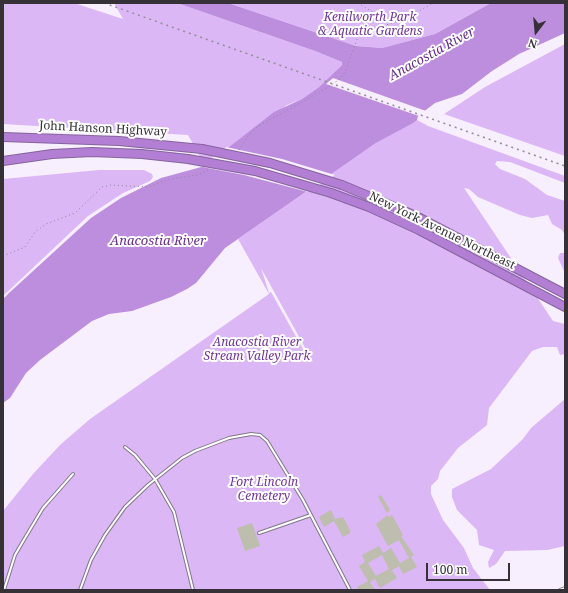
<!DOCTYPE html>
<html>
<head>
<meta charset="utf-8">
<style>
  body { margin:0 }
  #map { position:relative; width:568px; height:593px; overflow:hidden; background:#f7eefe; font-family:"Noto Serif",serif }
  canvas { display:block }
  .frame { position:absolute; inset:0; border:4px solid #353137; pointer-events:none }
  .north { position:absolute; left:516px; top:12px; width:40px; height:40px; -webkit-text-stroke:3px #fff; paint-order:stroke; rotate:196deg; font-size:11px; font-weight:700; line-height:16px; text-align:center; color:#353137 }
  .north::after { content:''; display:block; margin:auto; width:14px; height:18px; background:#353137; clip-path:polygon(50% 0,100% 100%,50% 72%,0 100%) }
  .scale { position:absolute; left:426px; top:563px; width:84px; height:18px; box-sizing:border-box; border:2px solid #353137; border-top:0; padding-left:5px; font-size:12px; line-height:14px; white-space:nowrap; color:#353137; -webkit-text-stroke:3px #fff; paint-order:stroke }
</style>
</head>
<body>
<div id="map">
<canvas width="568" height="593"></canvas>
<div class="frame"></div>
<div class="north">N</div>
<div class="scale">100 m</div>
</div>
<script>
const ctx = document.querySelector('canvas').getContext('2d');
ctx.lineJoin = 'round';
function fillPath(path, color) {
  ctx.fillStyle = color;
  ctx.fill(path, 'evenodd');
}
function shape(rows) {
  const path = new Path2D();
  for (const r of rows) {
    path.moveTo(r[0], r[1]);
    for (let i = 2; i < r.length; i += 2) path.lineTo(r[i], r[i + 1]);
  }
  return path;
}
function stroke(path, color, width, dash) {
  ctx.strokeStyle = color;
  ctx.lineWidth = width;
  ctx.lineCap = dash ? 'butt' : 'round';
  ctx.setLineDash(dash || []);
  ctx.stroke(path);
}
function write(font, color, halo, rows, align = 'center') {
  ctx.font = font + ' "Noto Serif",serif';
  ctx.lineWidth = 4;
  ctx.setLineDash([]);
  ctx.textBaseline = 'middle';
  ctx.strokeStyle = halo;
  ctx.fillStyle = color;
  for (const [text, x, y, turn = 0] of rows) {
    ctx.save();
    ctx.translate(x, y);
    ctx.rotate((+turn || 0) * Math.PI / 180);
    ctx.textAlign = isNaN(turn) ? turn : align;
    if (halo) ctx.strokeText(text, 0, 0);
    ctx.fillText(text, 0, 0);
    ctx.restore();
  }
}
const green = shape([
  [3,3,74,3,123,19,114,3,177,3,315,51,342,62,342,65,319,87,302,99,287,105,205,166,188,135,3,124],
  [228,3,491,3,435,34,382,48,356,46],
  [565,44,565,156,444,114,485,87],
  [417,120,428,126,565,176,565,183,510,162,497,161,495,164,500,169,525,179,547,195,565,201,565,235,562,230,552,224,548,215,532,218,520,215,478,197,469,189,464,188,553,321,565,324,565,354,560,355,557,347,543,347,532,351,489,408,487,425,458,448,440,471,438,479,431,486,431,494,443,520,464,548,473,568,490,590,3,590,3,511,33,474,60,445,90,419,269,294,238,239,376,143],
  [261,268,313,362,308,358,271,292,269,293],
  [99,170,144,170,152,174,153,177,150,181,123,193,88,216,3,296,3,179],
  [560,253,565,253,565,273,558,258],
  [565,399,565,546,547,550,505,551,496,564,489,568,488,562,494,550,479,545,477,530,457,510,452,497,452,489,491,469,523,439,531,428]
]);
const water = shape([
  [177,3,228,3,356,46,382,48,435,34,491,3,565,3,565,33,519,54,492,71,462,94,435,103,418,116,417,120,413,123,376,143,225,248,196,283,187,289,171,297,132,311,109,314,92,321,40,360,26,373,10,398,3,403,3,299,9,293,91,218,121,198,161,178,205,166,274,112,302,99,319,87,342,65,342,62,315,51]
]);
const pier = shape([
  [333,78,426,111,419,116,326,84],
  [226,147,282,159,335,175,308,192,244,175,197,166,204,164]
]);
const building = shape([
  [381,495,390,510,387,513,378,497],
  [331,510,335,519,343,517,350,530,350,533,343,537,334,521,324,527,319,517],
  [388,515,389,517,392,515,403,535,401,536,414,555,411,557,417,567,403,574,399,566,392,570,397,578,380,588,375,579,370,582,375,590,359,590,357,587,368,581,359,566,365,562,362,555,379,546,383,553,391,548,400,563,409,558,399,540,388,546,376,524],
  [382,555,389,569,376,576,368,563],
  [252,523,260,546,245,551,237,528]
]);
const path = shape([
  [358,3,389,22],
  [239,150,248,136,257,127,327,88,340,79,345,72,359,34,407,18,433,3],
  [3,256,25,247,35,232,46,224,75,213,102,187,111,185,148,187,170,179,197,175,208,170]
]);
const lane = shape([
  [125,447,135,455,155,479,174,512,193,590],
  [259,533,311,515],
  [4,590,15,555,25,538,43,508,73,474],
  [80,590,91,560,105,535,125,507,148,485,182,458,195,451,229,438,251,434,260,435,267,441,303,500,350,590],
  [560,590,565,588]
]);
const highway = shape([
  [3,137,119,141,202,149],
  [3,161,52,154,92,152,142,154,188,159],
  [342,185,414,215,565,294],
  [331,193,369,207,419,230,565,307]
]);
const rail = shape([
  [104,3,565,166]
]);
const highwayBridge = shape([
  [202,149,270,163,342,185],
  [188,159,255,171,331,193]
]);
const parkNames = [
  ["Kenilworth Park",370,18],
  ["& Aquatic Gardens",370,32],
  ["Anacostia River",257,343],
  ["Stream Valley Park",257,357],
  ["Fort Lincoln",264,483],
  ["Cemetery",264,497]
];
const streetNames = [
  ["John Hanson Highway",103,129,3],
  ["New York Avenue Northeast",442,231,26]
];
const waterNames = [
  ["Anacostia River",432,54,-29],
  ["Anacostia River",158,241]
];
fillPath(green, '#dbb7f5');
fillPath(water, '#bd8dde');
fillPath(pier, '#f7eefe');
fillPath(building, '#bdbead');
stroke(lane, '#817887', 4);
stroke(highway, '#86649d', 10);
stroke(path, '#8e8892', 1, [1, 3]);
stroke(lane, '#fff', 2);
stroke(highway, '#b27fd4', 8);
stroke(rail, '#958f9a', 1.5, [2, 4]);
stroke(highwayBridge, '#86649d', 10, []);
stroke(highwayBridge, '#b27fd4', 8);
write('italic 12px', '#703494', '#fff', parkNames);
write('12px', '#353137', '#fff', streetNames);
write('italic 13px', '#692d8c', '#fff', waterNames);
</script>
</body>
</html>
